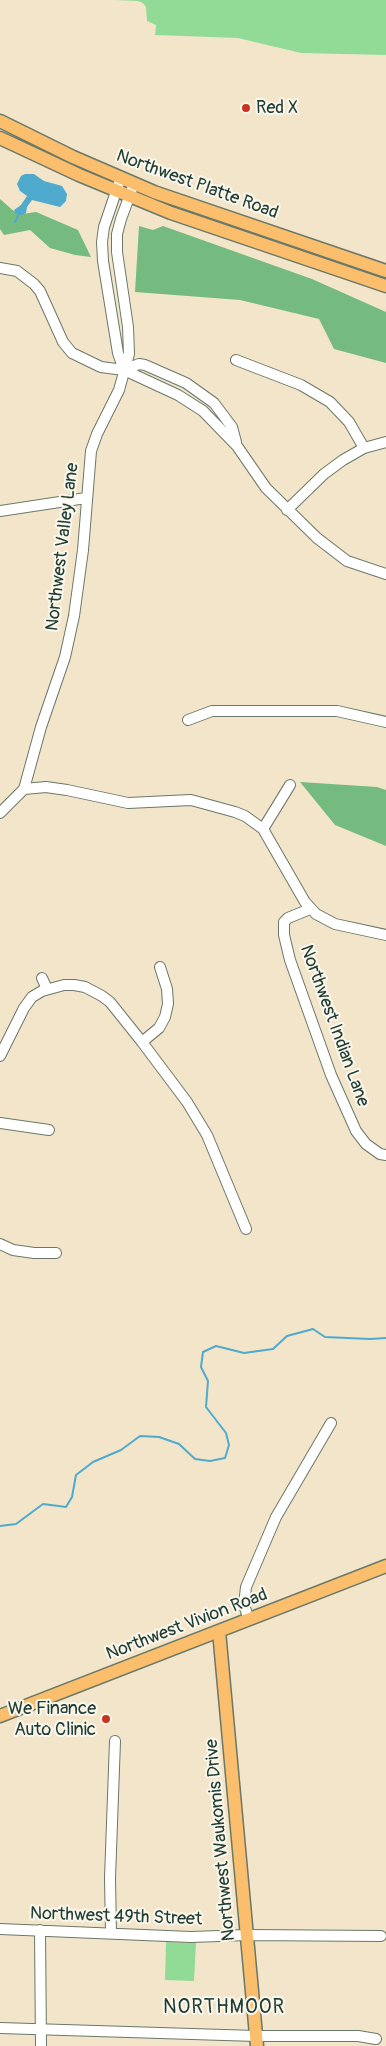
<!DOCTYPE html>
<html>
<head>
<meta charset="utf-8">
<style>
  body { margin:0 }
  canvas { display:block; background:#f3e5ca }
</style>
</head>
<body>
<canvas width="386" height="2046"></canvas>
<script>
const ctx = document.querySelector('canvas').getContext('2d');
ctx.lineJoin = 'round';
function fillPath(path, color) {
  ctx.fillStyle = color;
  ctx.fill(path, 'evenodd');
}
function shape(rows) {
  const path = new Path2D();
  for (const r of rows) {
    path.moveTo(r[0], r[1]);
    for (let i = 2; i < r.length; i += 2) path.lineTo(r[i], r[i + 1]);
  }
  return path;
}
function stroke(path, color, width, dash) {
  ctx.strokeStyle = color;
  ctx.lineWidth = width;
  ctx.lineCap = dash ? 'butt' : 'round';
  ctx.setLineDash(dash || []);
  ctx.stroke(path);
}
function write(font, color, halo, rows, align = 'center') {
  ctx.font = font + ' Pangolin,sans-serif';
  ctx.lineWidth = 4;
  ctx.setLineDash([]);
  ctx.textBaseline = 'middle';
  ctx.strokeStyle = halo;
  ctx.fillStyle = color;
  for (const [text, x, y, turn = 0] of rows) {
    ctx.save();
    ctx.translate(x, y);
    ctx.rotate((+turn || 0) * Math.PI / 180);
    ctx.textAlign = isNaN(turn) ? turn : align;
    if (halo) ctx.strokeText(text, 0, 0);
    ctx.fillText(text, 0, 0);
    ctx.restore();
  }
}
const green = shape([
  [115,0,386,0,386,55,301,53,238,38,155,35,156,25,147,21,146,7,143,3,138,1],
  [166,1942,196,1943,194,1981,165,1980]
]);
const forest = shape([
  [0,199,16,213,22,214,36,212,78,230,91,257,75,255,50,248,30,230,4,235,0,229],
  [139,226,153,230,163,226,312,279,386,312,386,363,334,349,319,319,240,300,135,292],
  [300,782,377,787,386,790,386,846,335,825]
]);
const water = shape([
  [25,174,34,174,44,181,62,186,67,194,66,201,60,207,32,200,27,207,26,213,22,215,15,213,14,210,21,205,27,196,20,191,17,184,21,176]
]);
const stream = shape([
  [15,222,19,214],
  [0,1526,16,1524,43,1504,66,1507,72,1497,76,1475,93,1462,121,1450,140,1436,159,1437,179,1444,195,1459,210,1461,225,1458,229,1445,226,1433,206,1407,208,1381,201,1367,203,1352,216,1346,244,1353,273,1349,287,1336,313,1329,325,1337,370,1339,386,1338]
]);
const minor = shape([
  [121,177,104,227,102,242,103,261,118,353,124,370],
  [0,268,17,271,34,284,40,291,63,342,72,353,101,367,124,370,178,395,203,411,237,446,266,488,317,538,347,561,386,574],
  [236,360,301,385,330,402,349,422,364,448],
  [124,370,139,364,145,365,186,383,214,403,232,427,236,442],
  [287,510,324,474,343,460,364,448,386,442],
  [0,511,86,498],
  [188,720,212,711,337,711,386,722],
  [24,789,41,727,65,657,74,616,83,550,91,451,97,434,119,390,129,354,128,327,117,252,117,234,121,219,132,189],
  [0,813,24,789,46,787,67,790,128,803,191,800,235,812,245,816,263,829,305,902,316,914,335,924,386,935],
  [263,829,290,785],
  [310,909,288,918,284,922,284,935,290,960,331,1075,356,1131,366,1144,380,1154,386,1155],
  [42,978,47,989],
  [142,1042,159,1028,165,1017,168,1004,167,989,160,967],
  [0,1056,24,1008,32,997,42,991,64,985,74,985,85,987,102,996,110,1002,142,1042,187,1102,207,1135,246,1229],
  [0,1123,49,1130],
  [0,1244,13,1250,34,1253,56,1253],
  [249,1620,244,1605,246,1587,276,1517,331,1423],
  [0,1929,191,1937,247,1935,381,1936],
  [40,1930,41,2046],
  [111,1933,110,1878,115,1741],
  [0,2028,256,2036,358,2036,376,2039]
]);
const major = shape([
  [0,121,73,157,154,192,386,271],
  [0,138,79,175,171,213,386,286],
  [219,1631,257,2046],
  [0,1716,386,1566]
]);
const markers = [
  [246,108,5,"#c8321e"],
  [106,1719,5,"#c8321e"]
];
const poiNames = [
  ["Red X",256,108],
  ["We Finance",96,1709,"right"],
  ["Auto Clinic",96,1730,"right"]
];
const streetNames = [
  ["Northwest Platte Road",197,185,20],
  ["Northwest Valley Lane",63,547,-83],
  ["Northwest Indian Lane",334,1026,70],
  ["Northwest Vivion Road",187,1625,-21],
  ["Northwest Waukomis Drive",221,1840,-95],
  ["Northwest 49th Street",116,1917,2]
];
const quarterNames = [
  ["NORTHMOOR",224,2008]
];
fillPath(green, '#92db96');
fillPath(forest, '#75bb7f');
fillPath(water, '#4faacd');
stroke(stream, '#4faacd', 2);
stroke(minor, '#697868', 12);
stroke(major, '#697868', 15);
stroke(minor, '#fff', 10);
stroke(major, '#fabe6d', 12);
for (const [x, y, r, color] of markers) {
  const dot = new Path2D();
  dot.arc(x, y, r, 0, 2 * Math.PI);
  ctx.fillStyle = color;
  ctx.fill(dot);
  stroke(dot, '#fbf7ec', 2);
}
write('18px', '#1f3d34', '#fbf7ec', poiNames, 'left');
write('18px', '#1f3d34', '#fbf7ec', streetNames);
ctx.letterSpacing = '1px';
write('20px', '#1f3d34', '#fbf7ec', quarterNames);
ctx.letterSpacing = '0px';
</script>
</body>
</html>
